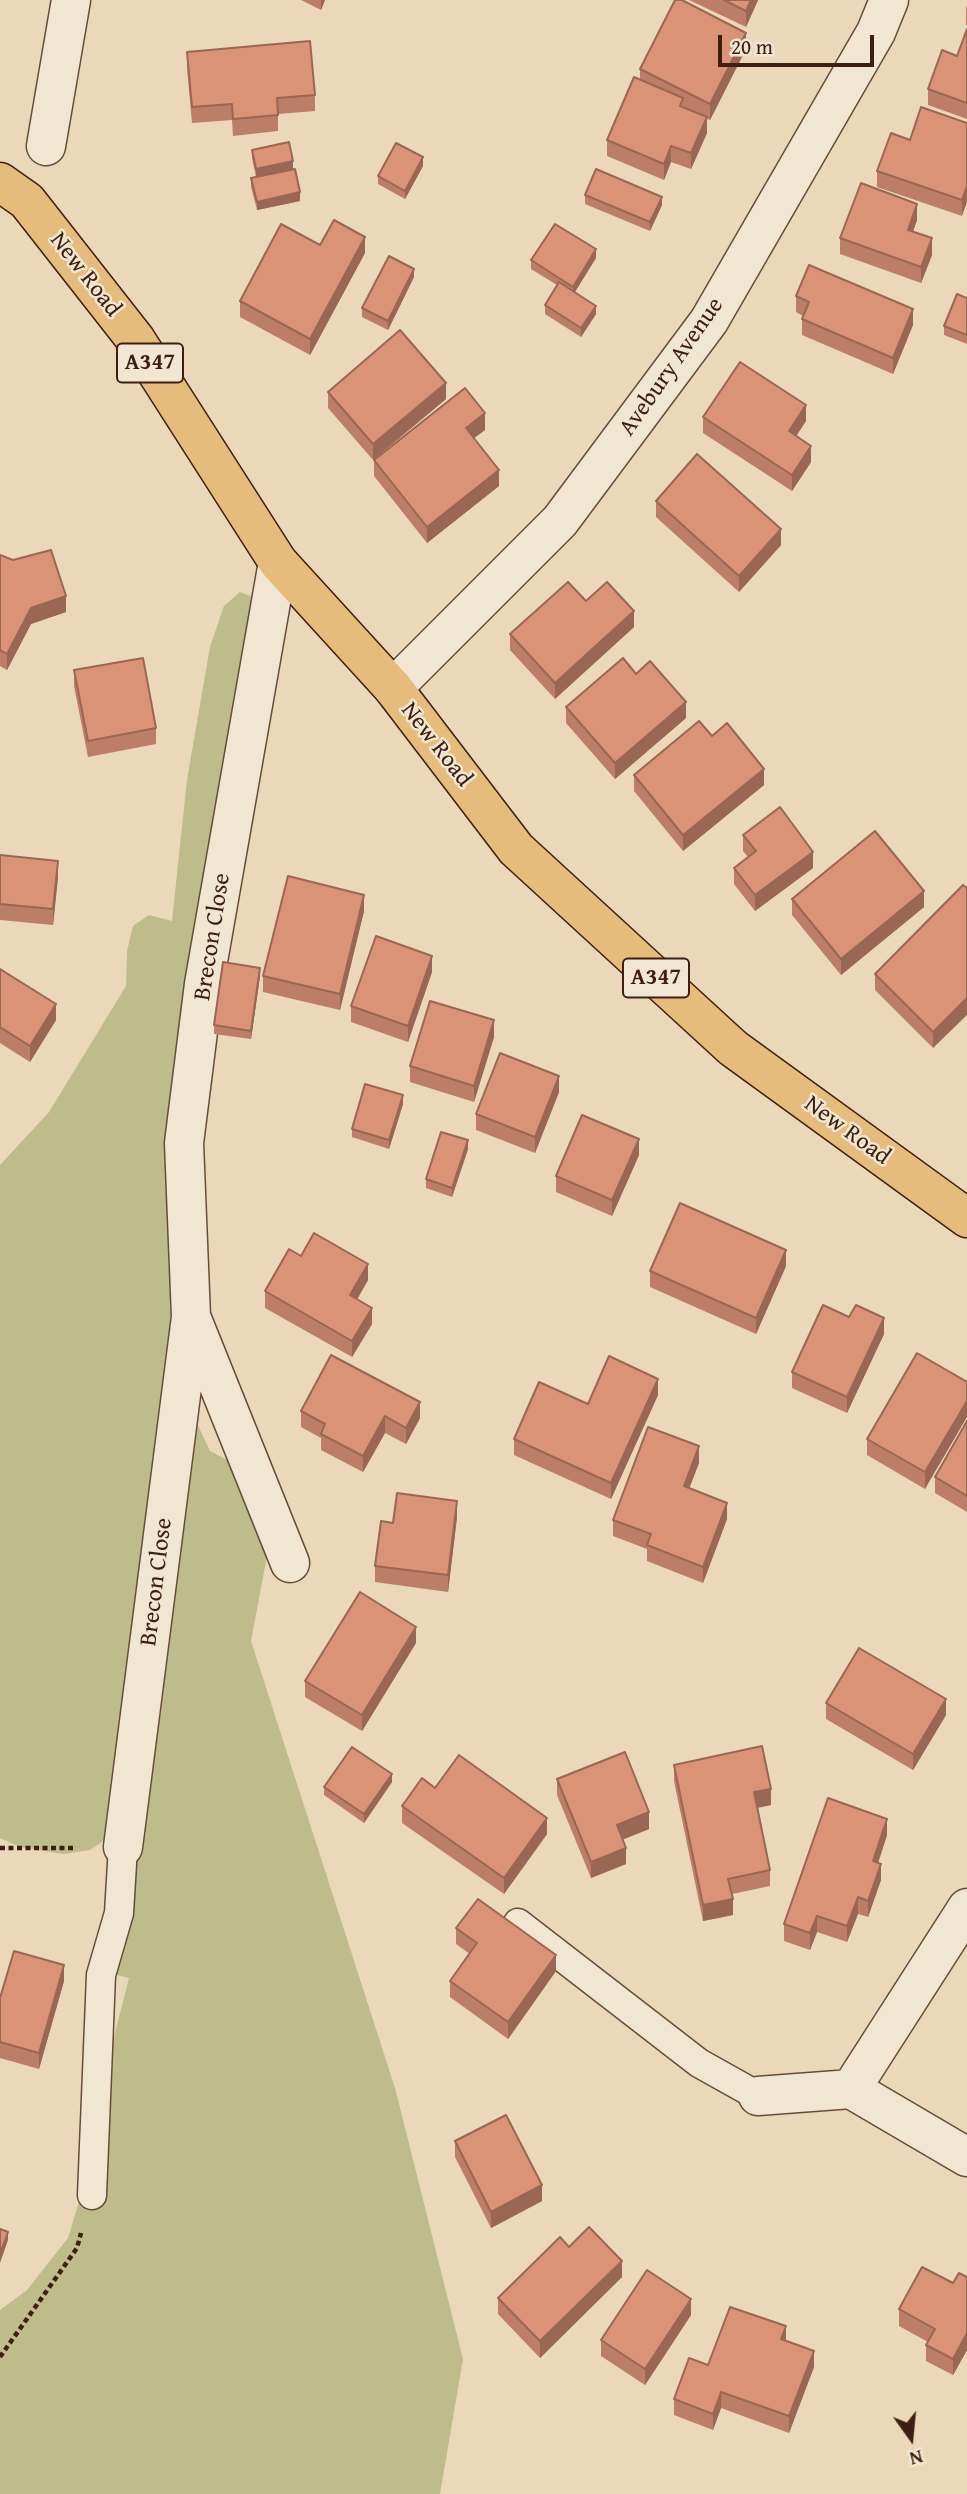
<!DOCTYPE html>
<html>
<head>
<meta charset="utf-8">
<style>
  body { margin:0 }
  #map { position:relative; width:967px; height:2494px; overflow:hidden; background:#ead8b9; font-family:"Gentium Book Plus",serif }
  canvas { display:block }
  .north { position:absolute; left:876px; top:2403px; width:70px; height:70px; -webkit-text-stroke:5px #f1e6d2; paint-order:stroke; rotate:165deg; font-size:19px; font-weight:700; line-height:28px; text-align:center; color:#3d1e10 }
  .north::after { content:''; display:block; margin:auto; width:24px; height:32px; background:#3d1e10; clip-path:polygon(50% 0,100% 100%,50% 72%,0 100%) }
  .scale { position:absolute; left:718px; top:35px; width:156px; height:32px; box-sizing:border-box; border:4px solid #3d1e10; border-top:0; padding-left:9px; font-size:21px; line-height:24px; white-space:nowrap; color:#3d1e10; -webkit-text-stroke:5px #f1e6d2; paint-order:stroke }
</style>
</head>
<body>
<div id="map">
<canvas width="967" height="2494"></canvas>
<div class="north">N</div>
<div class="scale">20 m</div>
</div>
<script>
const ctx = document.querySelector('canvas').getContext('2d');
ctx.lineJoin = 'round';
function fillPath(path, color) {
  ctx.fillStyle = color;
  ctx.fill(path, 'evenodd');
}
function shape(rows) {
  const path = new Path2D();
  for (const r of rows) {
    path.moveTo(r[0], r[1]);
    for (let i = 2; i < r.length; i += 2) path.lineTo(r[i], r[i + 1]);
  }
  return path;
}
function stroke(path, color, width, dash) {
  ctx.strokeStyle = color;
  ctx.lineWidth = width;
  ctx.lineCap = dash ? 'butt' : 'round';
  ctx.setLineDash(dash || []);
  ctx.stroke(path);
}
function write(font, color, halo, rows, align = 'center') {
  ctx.font = font + ' "Gentium Book Plus",serif';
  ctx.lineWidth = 5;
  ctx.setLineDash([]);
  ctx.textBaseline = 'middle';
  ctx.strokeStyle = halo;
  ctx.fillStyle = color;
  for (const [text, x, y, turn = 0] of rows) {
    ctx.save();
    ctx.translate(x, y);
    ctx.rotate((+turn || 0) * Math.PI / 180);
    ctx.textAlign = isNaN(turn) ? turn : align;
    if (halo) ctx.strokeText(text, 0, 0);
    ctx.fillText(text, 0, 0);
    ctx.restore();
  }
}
const green = shape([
  [240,592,253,597,180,1209,168,1256,171,1289,193,1415,210,1451,246,1470,270,1540,251,1641,395,2088,463,2359,440,2494,0,2494,0,2310,27,2290,68,2238,85,2182,105,2072,129,1978,117,1975,113,1970,109,1837,90,1850,63,1854,20,1847,0,1838,0,1165,49,1112,126,986,127,951,133,926,149,915,172,921,187,780,210,647,224,606]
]);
const path = shape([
  [0,1848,76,1848],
  [0,2357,77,2248,81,2233]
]);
const service = shape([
  [518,1923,699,2063,758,2096],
  [92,2195,101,1975,119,1913,123,1847]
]);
const minor = shape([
  [46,146,71,0],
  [393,688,560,521,709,321,876,32,889,0],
  [192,1319,290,1563],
  [123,1847,191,1317,184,1143,204,984,278,562],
  [967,1908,851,2089,967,2157],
  [758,2096,851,2089]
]);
const primary = shape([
  [0,182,27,201,136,340,278,562,393,688,516,849,733,1048,967,1218]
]);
const wall = shape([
  [301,0,325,0,321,10],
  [689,0,758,0,746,27],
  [967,5,967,25,966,25,966,9],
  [967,29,967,119,928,105,928,89,957,56],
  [746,49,710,120,707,119,707,133,691,169,671,162,664,180,607,156,607,140,640,80,640,69],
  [187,52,315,95,315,111,278,114,278,131,233,136,232,120,192,123,187,68],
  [967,123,962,216,877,187,877,171,910,140],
  [252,150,293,169,300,201,257,210,251,187,251,178,256,177,252,158],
  [423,166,405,199,378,184,378,176],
  [585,195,662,205,650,231,585,204],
  [917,220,913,231,932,255,921,283,840,254,840,238],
  [365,253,310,355,240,317,240,301],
  [596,258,575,292,596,314,581,337,545,314,545,305,557,285,531,269,531,260],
  [414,277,388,330,362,317,362,308],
  [796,296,913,325,893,374,802,335,802,319,803,316,796,312],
  [967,298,967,344,944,335,944,326],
  [328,392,446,399,373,460,328,408],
  [703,417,806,421,796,436,811,462,792,491,703,433],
  [485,430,474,438,499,486,427,543,374,476,374,460],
  [656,501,781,545,739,592,656,517],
  [0,555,66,612,31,624,7,670,0,666],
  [586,601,634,627,555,699,510,650,510,634],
  [74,670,156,728,156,744,88,757,74,686],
  [636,674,686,718,615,779,566,723,566,707],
  [712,736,764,785,683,851,634,791,634,775],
  [743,835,813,868,755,911,734,884,734,868,748,857,743,851],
  [0,855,58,877,53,925,0,920],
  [963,885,933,1048,875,990,875,974],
  [792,899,924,907,841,975,792,915],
  [364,911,340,1010,263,992,263,976],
  [0,969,56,1020,30,1062,0,1043],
  [432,972,408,1042,351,1022,351,1006],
  [260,976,251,1039,214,1034,214,1025],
  [494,1037,474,1102,410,1082,410,1066],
  [559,1092,535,1153,476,1130,476,1114],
  [403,1104,389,1149,352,1137,352,1129],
  [468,1149,452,1197,426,1188,426,1179],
  [639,1155,612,1216,556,1192,556,1176],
  [301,1256,368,1280,357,1299,372,1324,352,1357,265,1308,265,1291],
  [786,1266,756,1334,650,1287,650,1271],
  [884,1334,847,1413,792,1388,792,1372],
  [967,1382,925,1489,867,1455,867,1439],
  [658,1395,611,1499,514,1455,514,1439,588,1404],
  [301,1411,420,1418,406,1444,385,1433,363,1472,321,1450,321,1438,301,1427],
  [967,1421,967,1512,935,1493,935,1477],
  [699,1463,689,1488,727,1519,703,1583,647,1561,647,1549,613,1536,613,1520],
  [457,1517,448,1592,375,1582,375,1566],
  [416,1643,362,1731,305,1697,305,1681],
  [826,1703,946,1715,913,1770,826,1719],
  [674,1765,771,1805,758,1808,770,1870,770,1886,732,1894,733,1915,703,1921,674,1781],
  [557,1779,649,1829,623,1839,626,1864,591,1878,557,1795],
  [392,1782,364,1823,324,1795,324,1787],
  [435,1788,547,1834,504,1894,402,1823,402,1806],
  [887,1835,878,1863,881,1880,868,1917,858,1914,847,1942,817,1932,810,1950,784,1941,784,1924],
  [456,1928,556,1971,508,2039,450,1997,450,1981,470,1954,456,1944],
  [64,1981,39,2069,0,2058,0,1998],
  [455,2141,542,2201,491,2228,455,2157],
  [569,2247,622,2277,540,2358,498,2314,498,2298],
  [967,2277,967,2350,953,2375,926,2361,926,2345,928,2342,899,2326,899,2309],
  [691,2315,645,2385,601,2356,601,2340],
  [786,2341,814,2367,789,2433,721,2408,713,2430,674,2415,674,2399,708,2365]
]);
const shadedWall = shape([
  [321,0,325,0,321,10],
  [751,0,758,0,746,27,746,11],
  [746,33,746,49,710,120,710,104],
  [707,117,707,133,691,169,691,153],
  [671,146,671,162,664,180,664,164],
  [423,157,423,166,405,199,405,191],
  [293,161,293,169,256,178,256,169],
  [967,186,967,202,962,216,962,200],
  [300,192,300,201,257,210,257,202],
  [662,197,662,205,650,231,650,222],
  [917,204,917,220,908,246,908,230],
  [365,237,365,253,310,355,310,339],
  [932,238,932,255,921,283,921,267],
  [596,249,596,258,573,295,573,287],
  [414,269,414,277,388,330,388,321],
  [596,306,596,314,581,337,581,328],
  [913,309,913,325,893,374,893,358],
  [446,383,446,399,373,460,373,444],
  [806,405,806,421,789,447,789,431],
  [485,413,485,430,466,444,466,428],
  [811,446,811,462,792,491,792,475],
  [499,470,499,486,427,543,427,527],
  [781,529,781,545,739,592,739,576],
  [66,596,66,612,31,624,7,670,7,654,31,608],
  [634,611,634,627,555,699,555,683],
  [686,702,686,718,615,779,615,763],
  [764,769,764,785,683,851,683,835],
  [813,852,813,868,755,911,755,895],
  [58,861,58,877,53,925,53,909],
  [924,891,924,907,841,975,841,959],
  [364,895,364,911,340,1010,340,994],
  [432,956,432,972,408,1042,408,1026],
  [260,968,260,976,251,1039,251,1031],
  [967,998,967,1015,933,1048,933,1032],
  [56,1004,56,1020,30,1062,30,1046],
  [494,1020,494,1037,474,1102,474,1086],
  [559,1076,559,1092,535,1153,535,1137],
  [403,1095,403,1104,389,1149,389,1140],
  [639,1139,639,1155,612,1216,612,1200],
  [468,1140,468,1149,452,1197,452,1188],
  [786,1250,786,1266,756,1334,756,1318],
  [368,1264,368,1280,350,1312,350,1295],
  [372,1308,372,1324,352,1357,352,1341],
  [884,1318,884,1334,847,1413,847,1397],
  [658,1379,658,1395,611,1499,611,1483],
  [967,1401,967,1417,925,1489,925,1472],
  [420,1402,420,1418,406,1444,406,1428],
  [385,1416,385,1433,363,1472,363,1456],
  [699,1446,699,1463,684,1502,684,1486],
  [457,1501,457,1517,448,1592,448,1575],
  [727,1503,727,1519,703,1583,703,1567],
  [416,1627,416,1643,362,1731,362,1715],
  [946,1699,946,1715,913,1770,913,1754],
  [392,1774,392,1782,364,1823,364,1814],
  [771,1789,771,1805,754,1808,754,1792],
  [649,1812,649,1829,617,1842,617,1825],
  [547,1818,547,1834,504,1894,504,1878],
  [887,1819,887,1835,873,1878,873,1861],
  [626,1848,626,1864,591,1878,591,1862],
  [881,1864,881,1880,868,1917,868,1901],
  [858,1897,858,1914,847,1942,847,1926],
  [733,1899,733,1915,703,1921,703,1905],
  [817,1916,817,1932,810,1950,810,1933],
  [556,1955,556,1971,508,2039,508,2022],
  [64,1965,64,1981,39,2069,39,2053],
  [542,2185,542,2201,491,2228,491,2212],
  [8,2232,8,2240,0,2263,0,2254],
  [622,2261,622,2277,540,2358,540,2341],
  [691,2299,691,2315,645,2385,645,2369],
  [786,2326,786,2343,781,2339],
  [967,2333,967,2350,953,2375,953,2359],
  [814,2351,814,2367,789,2433,789,2416],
  [721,2392,721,2408,713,2430,713,2414]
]);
const building = shape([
  [675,0,682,0,746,33,710,104,640,69,675,0],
  [724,0,751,0,746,11,724,0],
  [967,29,967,103,928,89,942,50,957,56,967,29],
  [310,41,315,95,277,98,278,115,233,119,232,104,192,107,187,52,310,41],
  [634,77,683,98,680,106,707,117,691,153,671,146,664,164,607,140,634,77],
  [921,107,967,123,967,186,962,200,877,171,891,133,910,140,921,107],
  [289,142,293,161,256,169,252,150,289,142],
  [396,143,423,157,405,191,378,176,396,143],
  [295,169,300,192,257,202,251,178,295,169],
  [596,169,662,197,650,222,585,195,596,169],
  [861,183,917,204,908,230,932,238,921,267,840,238,861,183],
  [334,220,365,237,310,339,240,301,281,224,320,245,334,220],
  [555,224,596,249,573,287,531,260,555,224],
  [389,256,414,269,388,321,362,308,389,256],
  [809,265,913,309,893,358,802,319,809,302,796,296,809,265],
  [559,282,596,306,581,328,545,305,559,282],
  [957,294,967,298,967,335,944,326,957,294],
  [400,330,446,383,373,444,328,392,400,330],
  [740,362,806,405,789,431,811,446,792,475,703,417,740,362],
  [465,388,485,413,466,428,499,470,427,527,374,460,465,388],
  [697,454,781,529,739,576,656,501,697,454],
  [51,550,66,596,31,608,7,654,0,650,0,555,13,560,51,550],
  [568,582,586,601,607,582,634,611,555,683,510,634,568,582],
  [143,658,156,728,88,741,74,670,143,658],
  [623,658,636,674,650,661,686,702,615,763,566,707,623,658],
  [699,721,712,736,727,723,764,769,683,835,634,775,699,721],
  [780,807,813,852,755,895,734,868,756,851,743,835,780,807],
  [875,831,924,891,841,959,792,899,875,831],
  [0,855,58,861,53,909,0,904,0,855],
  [288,876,364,895,340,994,263,976,288,876],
  [963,885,967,888,967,998,933,1032,875,974,963,885],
  [376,936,432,956,408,1026,351,1006,376,936],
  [223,962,260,968,251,1031,214,1025,223,962],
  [0,969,56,1004,30,1046,0,1027,0,969],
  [430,1001,494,1020,474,1086,410,1066,430,1001],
  [500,1053,559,1076,535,1137,476,1114,500,1053],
  [365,1084,403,1095,389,1140,352,1129,365,1084],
  [582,1115,639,1139,612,1200,556,1176,582,1115],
  [441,1132,468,1140,452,1188,426,1179,441,1132],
  [680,1203,786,1250,756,1318,650,1271,680,1203],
  [314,1233,368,1264,350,1295,372,1308,352,1341,265,1291,289,1249,301,1256,314,1233],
  [823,1305,849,1317,856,1305,884,1318,847,1397,792,1372,823,1305],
  [917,1353,967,1382,967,1401,925,1472,867,1439,917,1353],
  [331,1355,420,1402,406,1428,385,1416,363,1456,321,1434,325,1424,301,1411,331,1355],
  [609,1356,658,1379,611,1483,514,1439,539,1382,588,1404,609,1356],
  [967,1421,967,1496,935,1477,967,1421],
  [648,1427,699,1446,684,1486,727,1503,703,1567,647,1545,651,1534,613,1520,648,1427],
  [397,1493,457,1501,448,1575,375,1566,381,1521,393,1523,397,1493],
  [360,1592,416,1627,362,1715,305,1681,360,1592],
  [859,1648,946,1699,913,1754,826,1703,859,1648],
  [762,1746,771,1789,754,1792,770,1870,728,1879,733,1899,703,1905,674,1765,762,1746],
  [352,1747,392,1774,364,1814,324,1787,352,1747],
  [625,1752,649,1812,617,1825,626,1848,591,1862,557,1779,625,1752],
  [459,1755,547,1818,504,1878,402,1806,422,1778,435,1788,459,1755],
  [828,1798,887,1819,873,1861,881,1864,868,1901,858,1897,847,1926,817,1916,810,1933,784,1924,828,1798],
  [478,1899,556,1955,508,2022,450,1981,477,1943,456,1928,478,1899],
  [14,1951,64,1965,39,2053,0,2042,0,1998,14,1951],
  [506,2115,542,2185,491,2212,455,2141,506,2115],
  [589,2227,622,2261,540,2341,498,2298,560,2237,569,2247,589,2227],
  [0,2229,8,2232,0,2254,0,2229],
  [922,2267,953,2283,959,2273,967,2277,967,2333,953,2359,926,2345,935,2329,899,2309,922,2267],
  [647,2270,691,2299,645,2369,601,2340,647,2270],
  [730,2307,786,2326,781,2339,814,2351,789,2416,721,2392,713,2414,674,2399,689,2358,708,2365,730,2307]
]);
const shields = [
  [150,363,66],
  [656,978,66]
];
const shieldNames = [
  ["A347",150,363],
  ["A347",656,978]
];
const streetNames = [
  ["New Road",85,275,52],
  ["Avebury Avenue",672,367,-55],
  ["New Road",436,745,52],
  ["Brecon Close",213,937,-81],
  ["New Road",847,1131,36],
  ["Brecon Close",157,1582,-83]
];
fillPath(green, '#bebc8a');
stroke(service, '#684c3a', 31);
stroke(minor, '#684c3a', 41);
stroke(primary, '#3d1e10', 41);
stroke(path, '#3d1e10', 4.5, [5, 3.5]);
stroke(service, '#f1e6d2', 28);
stroke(minor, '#f1e6d2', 38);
stroke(primary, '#e5bc7c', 38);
fillPath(wall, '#bc7e67');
fillPath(shadedWall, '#996754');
fillPath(building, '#db9378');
stroke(building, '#996754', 2);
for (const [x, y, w] of shields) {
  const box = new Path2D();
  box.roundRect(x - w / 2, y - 19.5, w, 39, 5);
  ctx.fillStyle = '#f1e6d2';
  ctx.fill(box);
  stroke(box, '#3d1e10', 2);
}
write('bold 23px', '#3d1e10', null, shieldNames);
write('24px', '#3d1e10', '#f1e6d2', streetNames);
</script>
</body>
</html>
